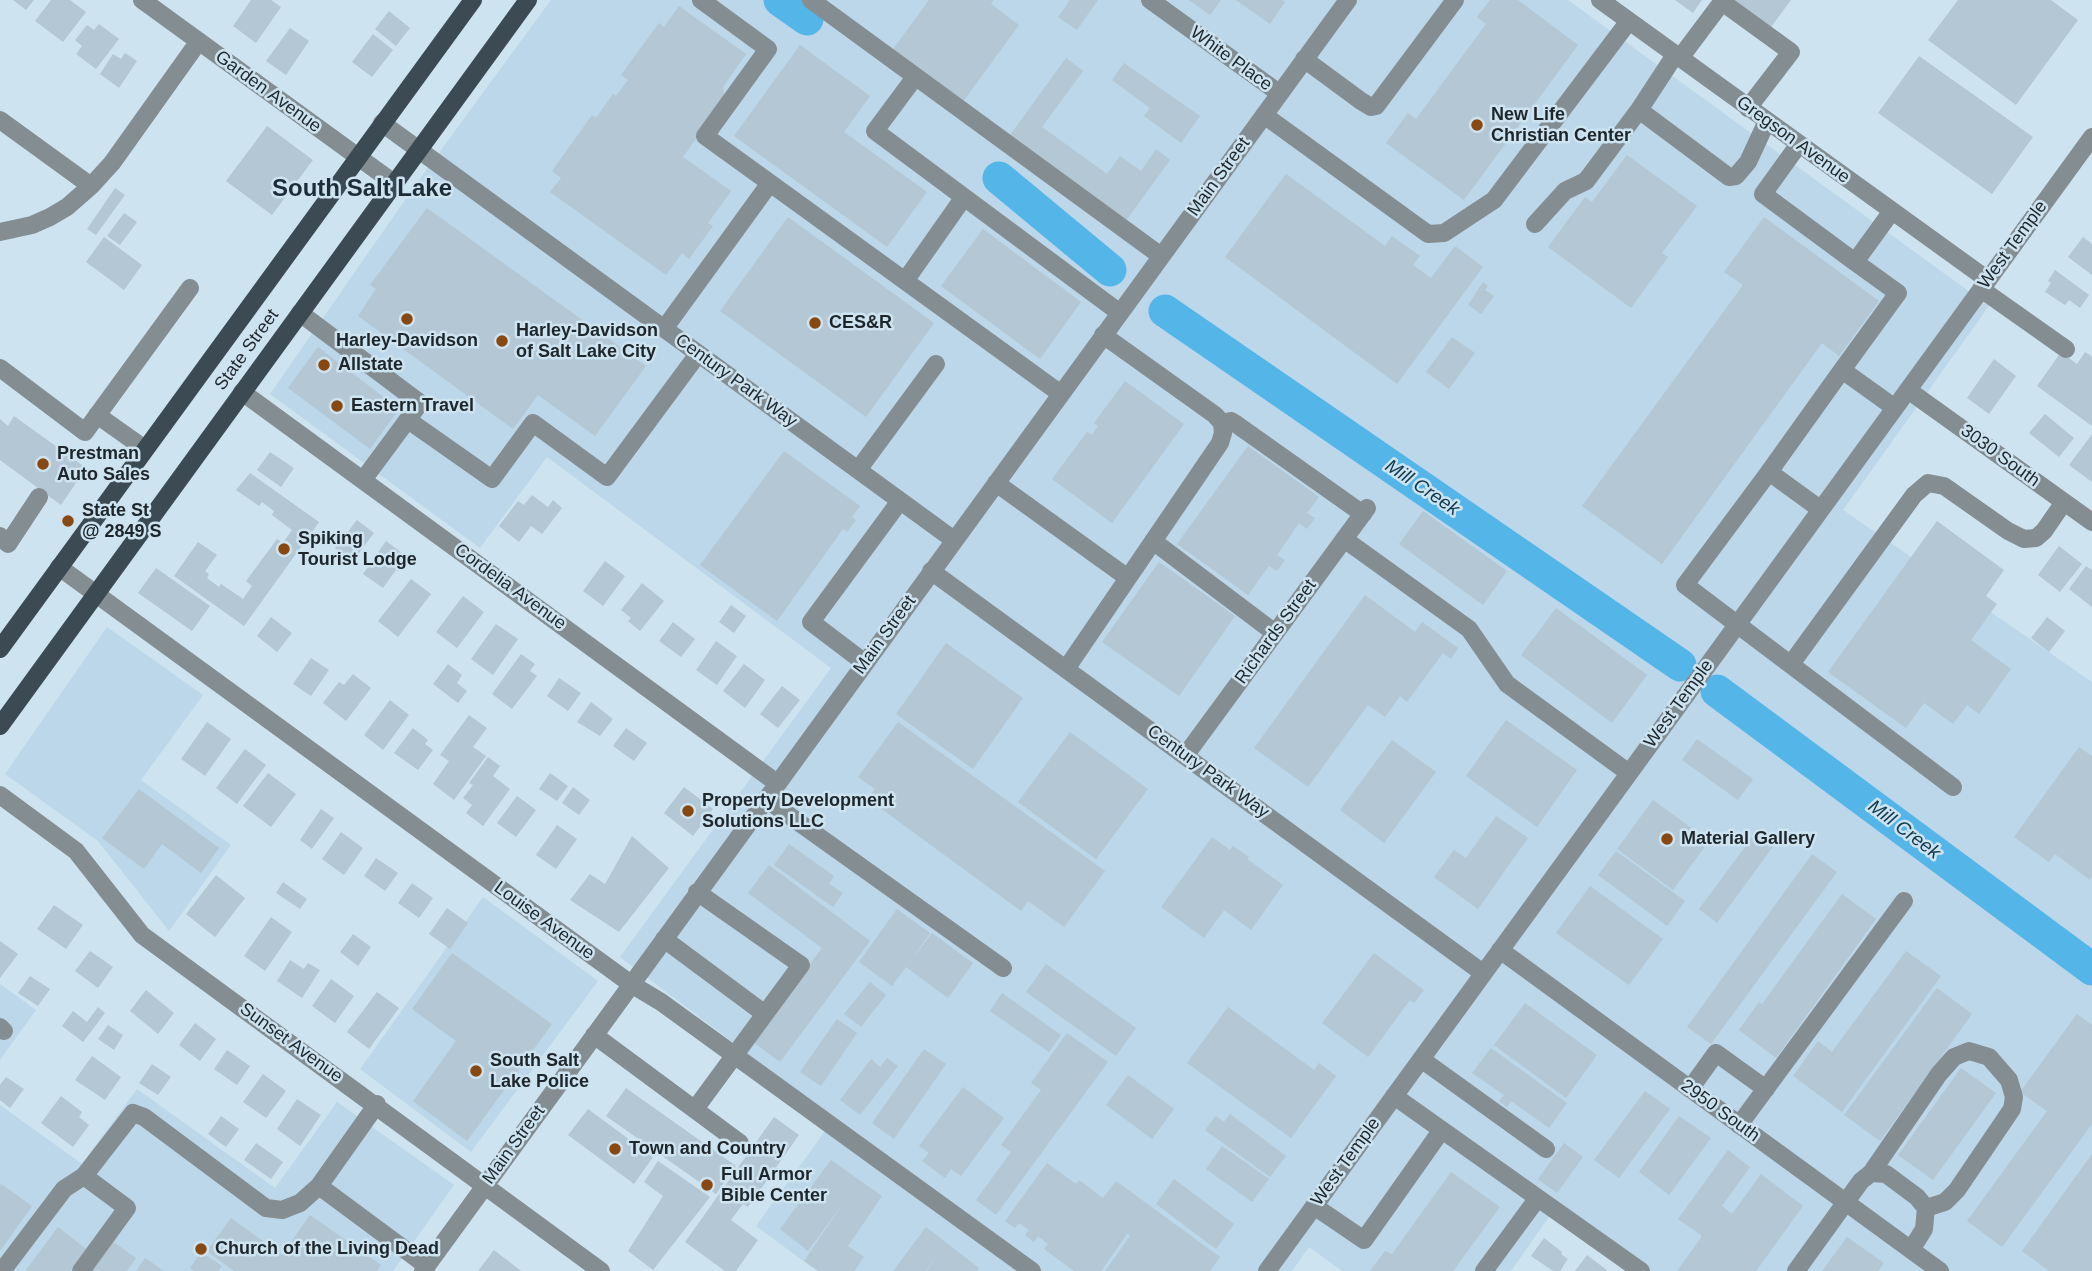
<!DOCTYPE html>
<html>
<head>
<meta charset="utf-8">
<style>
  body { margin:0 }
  canvas { display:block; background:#cde3f0 }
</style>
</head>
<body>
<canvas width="2092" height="1271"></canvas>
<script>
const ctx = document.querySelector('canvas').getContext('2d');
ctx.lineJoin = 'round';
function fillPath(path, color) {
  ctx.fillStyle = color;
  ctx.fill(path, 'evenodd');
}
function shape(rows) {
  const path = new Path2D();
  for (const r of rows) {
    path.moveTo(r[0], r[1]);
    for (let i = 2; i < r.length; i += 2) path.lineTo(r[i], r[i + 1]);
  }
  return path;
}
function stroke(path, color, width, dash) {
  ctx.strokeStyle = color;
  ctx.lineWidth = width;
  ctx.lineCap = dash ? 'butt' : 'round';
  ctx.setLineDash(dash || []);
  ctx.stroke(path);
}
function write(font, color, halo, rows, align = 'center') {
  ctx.font = font + ' Arial,sans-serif';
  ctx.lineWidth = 5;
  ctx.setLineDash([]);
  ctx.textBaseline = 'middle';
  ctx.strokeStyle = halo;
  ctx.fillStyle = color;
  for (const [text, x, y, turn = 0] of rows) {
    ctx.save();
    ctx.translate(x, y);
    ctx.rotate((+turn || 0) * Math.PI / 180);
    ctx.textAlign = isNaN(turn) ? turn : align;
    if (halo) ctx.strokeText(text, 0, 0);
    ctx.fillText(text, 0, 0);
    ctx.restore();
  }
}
const built = shape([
  [551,0,1568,0,1989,306,1843,510,2092,682,2092,1271,1648,1271,1556,1207,1511,1271,1342,1271,1309,1247,1292,1271,817,1271,756,1226,834,1119,620,957,831,668,547,457,480,548,270,394,421,177],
  [107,627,203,695,141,780,231,845,169,931,98,841,5,774],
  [483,897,598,981,471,1152,360,1069],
  [0,984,36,1010,0,1060],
  [137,1089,275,1188,337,1102,454,1185,393,1271,0,1271,0,1105,82,1164]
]);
const river = shape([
  [780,0,807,19],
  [999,178,1110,270],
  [1165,311,1680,665],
  [1717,691,2092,969]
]);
const building = shape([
  [13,0,34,0,26,10],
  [51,0,70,0,86,12,63,42,35,21],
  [251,0,271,0,281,7,256,43,233,26],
  [929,0,994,0,991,4,1019,25,962,103,891,52],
  [1070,0,1098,0,1077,30,1058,17],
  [1189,0,1221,0,1210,15],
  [1236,0,1282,0,1285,2,1270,24],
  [1490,0,1518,0,1578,45,1464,200,1386,143,1408,113,1416,119,1486,24,1477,17],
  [1675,0,1702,0,1693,13],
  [1734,0,1791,0,1771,27],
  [1958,0,2051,0,2078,20,2016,105,1928,40],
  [679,6,746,54,723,87,724,96,717,109,683,157,731,191,708,223,713,226,689,259,682,253,666,275,550,192,561,178,552,171,592,115,596,118,613,94,616,96,628,80,621,75,659,23,664,27],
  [389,11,410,28,396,46,375,29],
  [99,24,119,39,96,69,76,54,82,46,75,40,87,25,94,30],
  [290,28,309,41,286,75,266,61],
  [373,34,393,50,372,77,352,62],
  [800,45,870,96,844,132,927,192,887,247,734,136],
  [125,53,137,61,119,88,100,74,113,54,121,59],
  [1919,56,2033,137,1992,194,1878,113],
  [1066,58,1083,71,1042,127,1107,174,1120,156,1141,171,1156,149,1170,160,1125,222,1008,138],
  [1124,63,1200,116,1181,143,1144,116,1150,108,1112,80],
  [267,126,313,160,272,215,226,181],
  [1627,155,1697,206,1662,253,1668,257,1631,308,1548,247,1585,197,1592,202],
  [1286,174,1385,246,1392,236,1420,256,1413,265,1431,278,1455,246,1483,267,1397,384,1225,257],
  [115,188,125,195,96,235,87,229],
  [427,208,646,366,595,436,538,395,513,429,358,316,376,289,370,285],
  [124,213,137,222,120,245,107,236],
  [788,217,934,323,866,417,720,311],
  [1764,217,1879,301,1839,356,1822,343,1662,564,1582,506,1743,285,1724,272],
  [983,229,1081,302,1040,359,941,286],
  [104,237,142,265,124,290,86,262],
  [2083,237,2092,244,2092,275,2068,257],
  [2055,270,2089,295,2080,308,2069,300,2065,305,2045,292,2051,283,2048,281],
  [1483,282,1488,286,1485,290,1494,296,1481,314,1468,305],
  [1452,337,1475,353,1449,389,1426,372],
  [318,347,399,409,370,449,288,388],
  [2061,352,2077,364,2085,352,2092,357,2092,426,2037,386],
  [1994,359,2016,376,1989,414,1967,398],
  [1125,381,1184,424,1112,523,1052,479,1087,432,1092,435,1098,426,1094,423],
  [2045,414,2074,438,2059,457,2029,433],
  [14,416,86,468,61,505,0,460,0,419,8,426],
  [2092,434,2092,482,2069,465],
  [1248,446,1319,497,1307,513,1315,518,1307,529,1299,523,1277,555,1285,560,1277,571,1269,566,1248,595,1177,544],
  [784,451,860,506,852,517,856,520,847,532,843,529,777,621,700,565],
  [270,452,294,468,281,487,257,470],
  [250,473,319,522,244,626,174,576,198,542,217,555,205,571,209,574,207,578,219,587,221,584,243,599,252,586,246,581,277,539,283,543,292,530,272,515,274,511,262,502,259,506,236,490],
  [532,495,548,507,553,500,562,508,542,534,531,526,519,542,499,526,518,501,524,505],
  [1423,511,1507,571,1483,605,1399,544],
  [357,520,374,533,353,561,335,548],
  [1937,521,2004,570,1986,596,1997,604,1971,640,2011,669,1979,714,1967,705,1953,724,1924,703,1906,728,1828,672],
  [386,541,406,556,383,588,363,574],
  [2059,546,2082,564,2060,592,2038,575],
  [605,561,625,576,603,606,583,591],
  [1159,562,1235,616,1179,696,1102,642],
  [2086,566,2092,570,2092,607,2069,589],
  [156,568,210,606,192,631,138,593],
  [411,579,431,594,398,637,378,621],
  [642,583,664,601,640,631,628,621,631,618,621,610],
  [1365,595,1415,632,1422,622,1458,648,1451,659,1443,653,1407,702,1400,696,1385,717,1368,705,1308,787,1254,748],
  [463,596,484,612,457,648,436,632],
  [731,605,746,616,734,633,719,622],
  [1556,608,1647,675,1612,723,1521,655],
  [271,617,292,633,277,652,257,636],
  [2047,617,2065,631,2049,652,2031,638],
  [673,622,695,639,681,657,659,641],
  [496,624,518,639,493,675,471,659],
  [716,641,737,656,717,685,696,670],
  [946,643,1023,698,973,769,896,714],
  [521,654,535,664,530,671,537,676,512,709,492,694],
  [311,658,329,670,311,696,293,684],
  [448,664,462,675,457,683,467,691,458,703,433,684],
  [744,664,765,680,745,708,723,691],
  [353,674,371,688,346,721,323,703,339,682,344,685],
  [559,678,581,693,568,711,547,696],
  [782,686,800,700,778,728,760,714],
  [390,700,409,715,383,750,364,735],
  [591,702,613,719,600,736,577,722],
  [469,715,487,728,473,747,486,756,454,800,433,784,449,761,440,755],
  [1506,720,1577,770,1537,827,1466,776],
  [207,722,231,739,205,776,181,759],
  [898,722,1105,871,1064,927,1028,901,1021,911,868,799,875,789,858,777],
  [413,728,428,740,425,744,433,750,418,770,394,753],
  [626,728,647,743,634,761,613,746],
  [1070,732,1148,789,1096,859,1018,802],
  [1697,739,1753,779,1738,800,1682,760],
  [1392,740,1436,772,1384,843,1340,810],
  [2079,747,2092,756,2092,877,2090,880,2055,854,2049,862,2014,837],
  [245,749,266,765,237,804,216,788],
  [488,757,500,766,493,776,510,789,483,826,466,813,472,805,463,798,473,785,469,783],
  [268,773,296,794,271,827,243,806],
  [550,773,568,786,557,801,539,789],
  [573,787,590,800,579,815,562,803],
  [684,787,713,809,693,836,664,813],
  [139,789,219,848,201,873,162,844,144,869,102,838],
  [517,796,536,810,516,837,497,823],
  [1653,800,1709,841,1673,890,1617,849],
  [321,809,334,818,312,849,300,840],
  [1496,816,1528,838,1478,909,1434,877,1454,850,1466,858],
  [557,825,577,839,556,869,536,855],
  [1759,828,1777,841,1717,923,1699,909],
  [341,832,363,848,344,875,322,859],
  [632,836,669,868,619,932,570,900,590,874,605,884],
  [1212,837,1230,850,1233,846,1249,857,1247,859,1283,885,1251,930,1224,910,1204,938,1161,907],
  [789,844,834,876,829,884,843,893,833,907,774,865],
  [1616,851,1685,901,1667,926,1598,875],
  [1812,854,1837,872,1711,1044,1687,1027],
  [376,858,398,873,385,891,364,876],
  [769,865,870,941,780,1062,752,1041,822,948,748,893],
  [216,875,245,898,215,937,186,914],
  [283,882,307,899,300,909,276,893],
  [412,883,433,898,419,918,398,903],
  [1590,886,1663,939,1629,985,1556,933],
  [1842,894,1876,919,1776,1058,1739,1030,1759,1002,1762,1004],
  [54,905,83,925,66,949,37,929],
  [447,908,468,923,450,949,429,934],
  [897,909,930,933,909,963,932,933,973,963,948,998,906,967,892,986,859,962],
  [271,917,292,932,265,971,244,956],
  [353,934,371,947,358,966,340,952],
  [0,941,18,954,0,978],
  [90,951,113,967,98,988,75,971],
  [1906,951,1941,976,1842,1112,1793,1076,1818,1041,1832,1052],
  [452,953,552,1024,467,1141,413,1101,456,1041,412,1009],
  [1374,953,1424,990,1414,1003,1410,1000,1368,1057,1322,1023],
  [290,960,304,969,308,963,320,970,302,998,277,981],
  [1046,964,1136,1028,1116,1056,1026,992],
  [30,976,50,989,38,1006,18,993],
  [331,979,354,996,335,1023,312,1006],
  [870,982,886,995,861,1027,844,1014],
  [1937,988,1972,1014,1880,1141,1844,1115],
  [146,990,174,1013,158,1034,130,1011],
  [377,992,399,1008,369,1049,347,1032],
  [1002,993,1061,1035,1049,1052,990,1011],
  [1525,1003,1597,1055,1566,1098,1494,1045],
  [98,1007,105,1013,83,1042,62,1026,73,1011,87,1022],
  [1228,1007,1314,1070,1319,1063,1336,1076,1291,1138,1187,1063],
  [2077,1014,2092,1025,2092,1124,2002,1247,1967,1221,2047,1111,2020,1092],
  [837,1019,857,1033,821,1086,800,1072],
  [195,1023,216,1039,200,1061,179,1045],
  [108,1025,123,1035,114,1050,98,1039],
  [1067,1033,1108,1062,996,1215,976,1200,1011,1152,1001,1145,1041,1090,1031,1083],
  [1491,1048,1567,1103,1549,1128,1511,1101,1507,1107,1499,1101,1504,1095,1472,1073],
  [924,1049,946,1064,894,1139,872,1123],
  [227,1050,250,1066,237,1085,214,1069],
  [92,1056,121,1077,105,1100,75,1080],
  [887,1058,898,1066,860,1115,840,1100,871,1059,880,1067],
  [152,1064,171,1077,158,1095,139,1083],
  [1961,1068,1996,1093,1933,1180,1898,1155],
  [263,1074,286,1091,266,1118,243,1102],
  [1128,1075,1174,1109,1152,1139,1106,1105],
  [6,1077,24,1089,10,1108,0,1100,0,1085],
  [963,1087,1004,1118,961,1176,951,1169,945,1178,922,1161,929,1153,919,1146],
  [626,1088,736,1166,716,1194,606,1116],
  [1645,1091,1670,1109,1619,1178,1594,1160],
  [61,1096,82,1112,79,1117,89,1125,73,1147,41,1123],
  [297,1099,321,1115,300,1146,277,1129],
  [588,1109,653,1157,634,1184,568,1135],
  [1230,1114,1286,1156,1270,1177,1205,1130,1216,1116,1224,1122],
  [221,1116,239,1129,226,1147,208,1134],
  [1679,1116,1711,1138,1669,1195,1639,1172],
  [774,1117,799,1135,748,1207,743,1204,731,1220,758,1240,736,1271,725,1271,685,1242],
  [256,1143,283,1162,271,1179,244,1160],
  [1564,1143,1583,1157,1557,1193,1538,1179],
  [1222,1146,1269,1179,1252,1202,1206,1169],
  [1728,1150,1750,1167,1722,1206,1732,1214,1761,1174,1803,1206,1756,1271,1677,1271,1701,1238,1701,1235,1678,1219],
  [2092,1154,2092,1271,2049,1271,2022,1251],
  [831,1160,882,1196,848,1246,864,1257,854,1271,819,1271,804,1261,844,1202,808,1251,780,1229],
  [658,1161,710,1197,653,1270,628,1251,663,1196,644,1182],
  [1047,1163,1076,1184,1079,1180,1103,1198,1116,1181,1220,1257,1210,1271,1105,1271,1130,1236,1127,1234,1101,1271,1074,1271,1044,1249,1048,1244,1038,1236,1034,1242,1025,1235,1029,1230,1019,1223,1015,1228,1005,1221],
  [1451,1172,1500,1207,1453,1271,1370,1271,1385,1251,1392,1254],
  [1174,1179,1234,1224,1216,1249,1156,1204],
  [1,1184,32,1206,0,1251,0,1185],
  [310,1215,381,1265,377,1271,234,1271,207,1251,231,1218,282,1255],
  [58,1227,86,1249,70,1271,28,1271,26,1270],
  [926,1227,979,1268,977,1271,927,1271,938,1254,926,1271,893,1271],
  [1847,1237,1884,1263,1878,1271,1822,1271],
  [1544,1238,1562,1252,1561,1254,1568,1259,1560,1271,1553,1271,1531,1256],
  [112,1241,136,1258,127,1271,91,1271],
  [494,1250,521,1271,478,1271],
  [201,1252,222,1266,218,1271,194,1271,190,1268],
  [1587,1255,1608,1271,1575,1271],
  [145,1258,164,1271,136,1271]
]);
const minor = shape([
  [142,0,394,183],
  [701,0,768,49,705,136,770,183],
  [811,0,1161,256],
  [1150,0,1279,93],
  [1600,0,1988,280],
  [1675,55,1639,110,1729,177,1736,176,1748,162,1767,121],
  [1680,58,1722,2,1791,52,1748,108],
  [1304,59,1361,101,1371,107,1376,106,1455,0],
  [915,77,875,131,1120,313],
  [1264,115,1428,234,1444,233,1494,200,1629,21],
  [0,120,91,186],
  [382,123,954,540],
  [1799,144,1763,194,1855,262,1892,211],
  [1535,224,1565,191,1586,181,1639,110],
  [0,232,32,225,50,217,67,207,91,186,112,163,199,41],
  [1855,262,1898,293,1842,370,1895,408],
  [905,281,964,197],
  [1981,289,2066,349],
  [300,313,420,403,363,480],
  [664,329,770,183,1061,394],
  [0,368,85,432,190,288],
  [1908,390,2092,522],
  [242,392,777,783],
  [97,415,145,449],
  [408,420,492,479,533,423,607,477,698,354],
  [1222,423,1231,421,1236,424,1363,514],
  [858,470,936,364],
  [1769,472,1685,585,1953,787],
  [996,483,1128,578],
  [1820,509,1769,472,1842,370],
  [0,536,8,544,39,497],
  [1344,539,1469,629,1507,684,1629,773],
  [1153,541,1275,633],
  [59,567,631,984,661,1002,1032,1271],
  [931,571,1483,973],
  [865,663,811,622,900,501],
  [1791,664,1914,495,1928,483,1944,486,2008,531,2024,539,2036,538,2044,531,2064,502],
  [1066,669,1220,443,1223,433,1222,423,1215,415,1103,335],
  [1185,756,1367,508],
  [0,795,76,851,142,935,601,1271],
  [766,799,1003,968],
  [664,939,765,1014],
  [1500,950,1940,1271],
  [0,1027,4,1031],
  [594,1035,740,1143],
  [1421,1059,1546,1149],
  [1690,1089,1716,1053,1766,1089],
  [1394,1096,1641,1271],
  [377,1104,319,1186,427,1266],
  [695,1109,801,965,697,892],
  [1739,1125,1904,901],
  [1871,1173,1886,1174,1917,1197,1926,1208,1924,1229,1911,1250],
  [1314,1206,1364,1240,1441,1131],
  [2,1271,64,1189,84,1176,133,1113,144,1117,266,1208,282,1210,300,1203,319,1186],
  [81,1271,127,1208,84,1176],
  [423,1271,1348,0],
  [1267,1271,2092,137],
  [1484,1271,1537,1199],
  [1796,1271,1861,1181,1871,1173,1939,1074,1954,1057,1969,1051,1989,1057,2009,1080,2014,1097,2012,1109,1957,1190,1945,1202,1926,1208]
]);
const major = shape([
  [0,649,473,0],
  [0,726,528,0]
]);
const markers = [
  [1477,125,7,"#884811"],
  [407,319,7,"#884811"],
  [815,323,7,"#884811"],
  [502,341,7,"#884811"],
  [324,365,7,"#884811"],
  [337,406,7,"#884811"],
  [43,464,7,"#884811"],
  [68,521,7,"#884811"],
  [284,549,7,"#884811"],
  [688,811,7,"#884811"],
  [1667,839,7,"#884811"],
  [476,1071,7,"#884811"],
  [615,1149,7,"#884811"],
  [707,1185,7,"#884811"],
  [201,1249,7,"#884811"]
];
const streetNames = [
  ["White Place",1231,59,36],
  ["Garden Avenue",268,92,36],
  ["Gregson Avenue",1793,140,36],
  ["Main Street",1219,177,-54],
  ["West Temple",2013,245,-54],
  ["State Street",247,350,-54],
  ["Century Park Way",736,381,36],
  ["3030 South",2000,456,36],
  ["Cordelia Avenue",510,587,36],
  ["Richards Street",1276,632,-54],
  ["Main Street",885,635,-54],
  ["West Temple",1679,704,-54],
  ["Century Park Way",1208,772,36],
  ["Louise Avenue",544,921,36],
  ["Sunset Avenue",291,1043,36],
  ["2950 South",1720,1111,36],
  ["Main Street",514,1145,-54],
  ["West Temple",1346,1162,-54]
];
const poiNames = [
  ["New Life",1491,115],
  ["Christian Center",1491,136],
  ["CES&R",829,323],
  ["Harley-Davidson",516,331],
  ["of Salt Lake City",516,352],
  ["Harley-Davidson",407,341,"center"],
  ["Allstate",338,365],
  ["Eastern Travel",351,406],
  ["Prestman",57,454],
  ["Auto Sales",57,475],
  ["State St",82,511],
  ["@ 2849 S",82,532],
  ["Spiking",298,539],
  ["Tourist Lodge",298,560],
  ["Property Development",702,801],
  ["Solutions LLC",702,822],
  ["Material Gallery",1681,839],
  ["South Salt",490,1061],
  ["Lake Police",490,1082],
  ["Town and Country",629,1149],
  ["Full Armor",721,1175],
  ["Bible Center",721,1196],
  ["Church of the Living Dead",215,1249]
];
const waterNames = [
  ["Mill Creek",1422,488,34],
  ["Mill Creek",1904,830,37]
];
const districtNames = [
  ["South Salt Lake",362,189]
];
fillPath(built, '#bbd7e9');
stroke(river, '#54b5e9', 33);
fillPath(building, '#b3c7d4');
stroke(minor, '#848d92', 18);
stroke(major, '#3b4a53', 18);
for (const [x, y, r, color] of markers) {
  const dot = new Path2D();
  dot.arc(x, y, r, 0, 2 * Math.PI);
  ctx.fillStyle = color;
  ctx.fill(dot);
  stroke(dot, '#cde3f0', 2.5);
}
write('18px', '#1e262b', '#cde3f0', streetNames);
write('bold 18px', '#1e262b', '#cde3f0', poiNames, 'left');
write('italic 19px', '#0e384e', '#cde3f0', waterNames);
write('bold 24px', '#1c2d37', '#cde3f0', districtNames);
</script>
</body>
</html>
